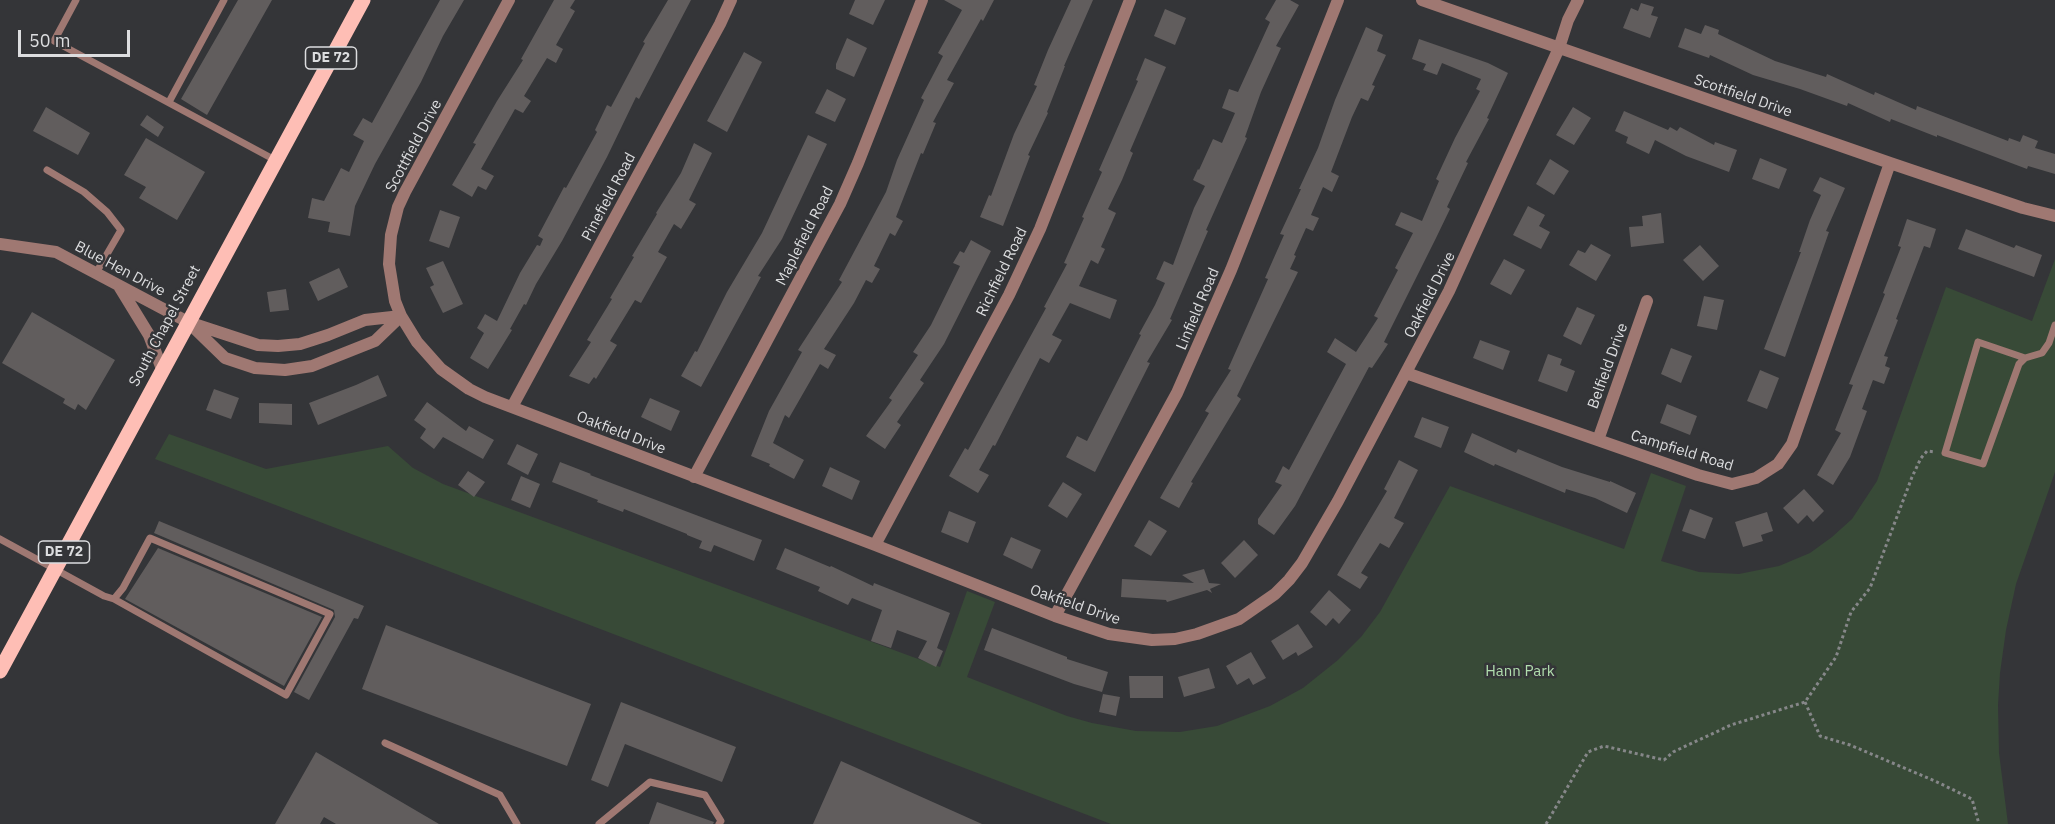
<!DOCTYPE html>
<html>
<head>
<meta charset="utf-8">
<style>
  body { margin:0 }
  #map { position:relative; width:2055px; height:824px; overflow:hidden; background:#343538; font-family:"IBM Plex Sans",sans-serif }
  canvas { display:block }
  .scale { position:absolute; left:18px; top:30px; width:112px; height:27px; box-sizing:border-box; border:3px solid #dcdddf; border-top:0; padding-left:8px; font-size:18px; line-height:21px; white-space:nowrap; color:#dcdddf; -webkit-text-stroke:4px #343538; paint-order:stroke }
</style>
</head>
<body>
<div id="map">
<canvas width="2055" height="824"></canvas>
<div class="scale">50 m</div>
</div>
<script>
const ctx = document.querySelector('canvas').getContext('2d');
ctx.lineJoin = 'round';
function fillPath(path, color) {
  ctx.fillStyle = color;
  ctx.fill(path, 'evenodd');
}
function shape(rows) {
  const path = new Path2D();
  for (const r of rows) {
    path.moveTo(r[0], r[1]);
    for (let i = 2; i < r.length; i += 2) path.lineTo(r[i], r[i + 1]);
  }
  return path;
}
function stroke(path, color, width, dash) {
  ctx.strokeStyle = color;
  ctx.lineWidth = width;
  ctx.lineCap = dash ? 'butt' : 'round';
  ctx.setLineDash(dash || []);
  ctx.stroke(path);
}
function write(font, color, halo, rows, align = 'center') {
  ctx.font = font + ' "IBM Plex Sans",sans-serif';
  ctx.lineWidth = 5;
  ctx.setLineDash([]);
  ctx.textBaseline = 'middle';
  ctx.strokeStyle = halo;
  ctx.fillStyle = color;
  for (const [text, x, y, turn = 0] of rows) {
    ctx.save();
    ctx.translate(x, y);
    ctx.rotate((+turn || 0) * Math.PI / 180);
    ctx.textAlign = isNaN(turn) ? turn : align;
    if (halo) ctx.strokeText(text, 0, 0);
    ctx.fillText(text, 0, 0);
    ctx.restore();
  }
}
const green = shape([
  [2055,259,2055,472,2016,584,2006,630,2000,673,1998,705,1999,753,2008,824,1111,824,155,459,169,434,266,469,388,446,413,468,443,484,940,667,967,591,995,602,967,677,1067,716,1092,723,1136,731,1180,732,1217,726,1270,706,1303,688,1338,660,1361,637,1380,612,1450,486,1624,549,1651,473,1686,486,1661,561,1699,572,1739,574,1779,566,1810,553,1832,537,1852,519,1877,481,1946,287,2032,321]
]);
const building = shape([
  [238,0,272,0,207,115,181,99],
  [440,0,464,0,443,36,421,82,375,164,355,206,350,236,328,232,330,222,308,218,312,198,324,201,341,168,349,172,364,141,353,135,363,118,372,123],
  [554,0,575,0,570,8,575,11,556,45,563,49,556,63,547,58,524,96,531,101,523,113,515,109,481,169,494,176,486,190,478,186,472,197,452,185,476,144,473,143,497,101,523,60,521,59],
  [668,0,691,0,639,99,636,97,607,157,562,241,536,284,526,305,524,304,510,329,512,330,488,369,470,358,484,333,477,328,485,314,497,321,520,273,537,245,540,246,543,239,538,236,564,187,566,188,597,132,595,130,607,105,611,107,645,43,643,42],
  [855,0,885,0,873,25,849,14],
  [944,0,994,0,983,21,981,19,947,80,954,83,933,122,936,123,923,154,921,153,896,217,903,221,895,236,890,233,874,266,880,269,872,283,866,280,854,303,824,349,836,355,828,369,820,364,789,418,785,415,773,443,804,460,794,479,769,466,770,464,751,456,769,411,802,352,798,350,842,282,839,280,886,192,897,160,924,100,921,98,943,56,938,53,962,10],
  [1071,0,1093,0,1064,66,1065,66,1047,112,1048,113,1028,155,1030,156,1003,226,980,217,989,195,991,196,1014,134,1037,86,1034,85,1048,50],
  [1276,0,1290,0,1299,5,1276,46,1281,48,1261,92,1245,137,1247,138,1206,230,1208,231,1170,319,1172,320,1147,362,1150,363,1095,472,1066,457,1077,436,1087,441,1141,335,1139,334,1155,305,1165,283,1156,279,1164,261,1173,265,1194,208,1205,186,1193,180,1198,169,1199,170,1213,139,1222,143,1235,113,1222,108,1229,89,1238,92,1270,22,1265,19],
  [1641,3,1654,7,1651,15,1658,17,1650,38,1623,28,1631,8,1638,11],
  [1165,9,1186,18,1175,45,1154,36],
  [1705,25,1719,30,1718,34,1775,61,1826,77,1827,74,1874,95,1875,92,1916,110,1917,106,2008,141,2009,138,2020,142,2023,135,2038,141,2035,148,2055,154,2055,174,2028,166,2027,169,1937,135,1937,137,1891,119,1890,122,1848,103,1847,106,1800,89,1753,75,1710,55,1709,58,1678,47,1685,28,1701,34],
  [1366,27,1383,35,1377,51,1386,55,1372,85,1375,86,1368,101,1361,98,1352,117,1331,172,1339,176,1332,192,1323,187,1311,215,1319,218,1313,231,1306,228,1294,255,1296,256,1290,269,1298,272,1237,396,1241,399,1191,482,1193,483,1179,508,1160,498,1209,413,1205,411,1231,370,1228,369,1268,279,1265,278,1284,235,1280,234,1301,189,1299,189,1318,148,1335,100],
  [847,38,867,48,854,77,836,69,836,64],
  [1419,39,1488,63,1508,73,1487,118,1489,119,1466,162,1468,163,1447,207,1450,209,1436,238,1384,342,1388,344,1372,368,1369,367,1295,506,1274,535,1258,524,1258,519,1282,485,1275,482,1283,466,1289,470,1346,364,1327,352,1335,338,1356,352,1378,318,1374,316,1398,270,1395,268,1413,233,1395,225,1401,212,1422,221,1439,181,1436,179,1455,138,1480,91,1476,89,1481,79,1442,63,1437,75,1423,70,1426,64,1412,59],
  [744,52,762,62,727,132,707,121],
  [1145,58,1166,67,1130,151,1133,153,1122,180,1108,209,1116,213,1101,247,1105,249,1098,264,1091,260,1079,286,1117,300,1110,319,1070,303,1052,335,1062,340,1049,363,1040,358,995,446,993,445,979,470,989,475,978,493,949,476,965,448,968,450,1046,308,1044,307,1067,264,1064,263,1084,218,1082,217,1102,172,1099,170,1138,81,1136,80],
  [827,89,846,99,835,122,815,113],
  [46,107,90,133,78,155,33,131],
  [1573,107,1591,118,1574,145,1556,135],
  [1624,111,1668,130,1670,127,1677,131,1680,127,1714,145,1715,142,1737,150,1729,172,1686,156,1655,140,1649,154,1626,143,1628,137,1615,131],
  [147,115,164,127,158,137,140,125],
  [808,135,827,144,782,239,758,276,761,277,701,387,681,376,695,351,697,352,727,292,762,233],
  [146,138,205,172,177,220,139,198,146,187,124,175],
  [694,143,712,153,689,200,696,204,681,229,674,224,658,252,667,257,641,303,635,300,610,341,617,345,596,379,594,377,589,384,569,376,591,342,587,340,612,299,610,298,634,257,632,256,657,214,656,213,681,173],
  [1760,158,1787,169,1779,189,1752,179],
  [1550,159,1569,171,1554,195,1536,184],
  [1820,177,1845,188,1826,231,1829,232,1785,357,1764,349,1801,252,1799,252,1810,220,1821,195,1813,191],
  [1528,206,1545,215,1539,226,1550,232,1541,249,1513,235],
  [440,210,460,217,449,248,429,241],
  [1661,213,1664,243,1631,247,1629,227,1643,226,1642,216],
  [1907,219,1936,229,1930,248,1924,246,1896,319,1898,320,1884,356,1888,357,1885,366,1890,368,1884,384,1873,380,1862,409,1867,411,1850,457,1833,485,1817,475,1841,433,1835,430,1853,385,1849,384,1885,294,1883,293,1901,247,1898,246],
  [1966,229,2014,248,2016,245,2042,255,2034,277,1958,249],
  [971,240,991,251,944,344,920,380,924,383,897,422,901,425,885,449,866,436,892,400,889,398,918,355,913,352,931,325,960,266,953,263,960,251,964,253],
  [1591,244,1611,255,1596,281,1569,265,1578,250,1585,253],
  [1700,245,1719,266,1703,281,1683,260],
  [1504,259,1525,270,1511,295,1490,284],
  [443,261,463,304,443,313,430,287,434,285,426,268],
  [339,268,348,287,318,301,309,282],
  [286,289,289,310,270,312,267,292],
  [1704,296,1724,300,1717,330,1697,326],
  [1577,307,1595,315,1581,345,1563,336],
  [32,312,115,360,86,410,78,404,75,410,63,403,65,399,2,363],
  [1480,340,1510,351,1503,370,1473,358],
  [1671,348,1692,356,1681,383,1661,374],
  [1548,354,1562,359,1560,365,1575,371,1567,392,1538,381],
  [1760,370,1779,378,1767,409,1747,401],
  [378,375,387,396,318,425,309,403,356,385],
  [214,389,239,398,231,419,206,410],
  [650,398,680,411,671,431,641,417],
  [427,402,466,431,469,426,494,440,483,459,443,437,434,449,420,438,426,429,414,420],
  [259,403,292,404,292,425,259,423],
  [1667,404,1697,416,1690,435,1660,423],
  [1422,417,1449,427,1441,448,1414,437],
  [1472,433,1516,453,1518,449,1562,467,1610,482,1610,481,1636,493,1627,513,1595,498,1566,489,1565,493,1495,464,1494,466,1464,452],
  [517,444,538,454,528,475,507,464],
  [1399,460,1418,470,1394,518,1404,523,1389,548,1380,543,1361,573,1368,577,1360,589,1337,575,1387,491,1384,489],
  [560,462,591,474,590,475,762,540,754,561,714,545,711,552,699,548,702,541,687,535,687,534,624,509,623,512,597,502,598,500,552,482],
  [830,467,860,481,852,500,822,486],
  [468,471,485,482,474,497,458,485],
  [521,476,540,484,530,508,511,500],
  [1063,482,1082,494,1067,518,1048,506],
  [1804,489,1824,511,1813,522,1807,515,1798,524,1783,508],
  [1690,509,1713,518,1705,539,1682,531],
  [949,511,976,522,968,543,941,532],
  [1767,512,1773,531,1761,535,1763,541,1743,547,1735,522],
  [1149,520,1167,531,1151,556,1134,546],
  [159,521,364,606,358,619,354,618,309,700,294,692,335,617,334,610,154,533],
  [1011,537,1041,550,1032,569,1003,555],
  [1244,540,1258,555,1235,578,1221,563],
  [158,548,322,617,284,686,125,599],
  [785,548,830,567,831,566,873,586,874,583,950,613,937,648,943,651,936,667,918,658,927,641,897,630,891,648,871,641,882,610,852,598,848,605,818,591,820,587,776,569],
  [1204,569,1209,583,1221,584,1210,589,1212,593,1207,590,1167,602,1166,600,1121,597,1122,579,1194,583,1182,575],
  [1329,590,1351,610,1339,624,1333,618,1326,626,1310,612],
  [1298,624,1313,647,1298,656,1296,652,1283,660,1271,641],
  [386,625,591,704,567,766,362,689],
  [992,628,1067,657,1067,659,1108,672,1102,692,1074,684,984,650],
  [1251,652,1266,678,1253,685,1249,678,1237,685,1226,666],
  [1209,668,1215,688,1184,697,1178,677],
  [1129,676,1163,676,1163,698,1130,698],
  [1103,694,1120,697,1116,716,1099,712],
  [621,702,736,747,722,782,625,744,608,787,591,780],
  [316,752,439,824,336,824,324,817,320,824,275,824],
  [841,761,982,824,813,824],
  [657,802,714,822,713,824,649,824]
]);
const path = shape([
  [1805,702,1820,736,1850,745,1935,781,1972,799,1979,824],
  [1546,824,1588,752,1604,746,1664,760,1673,752,1731,725,1805,702,1836,657,1851,612,1870,588,1912,477,1921,458,1927,451,1935,452]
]);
const lane = shape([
  [76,0,54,41,275,160],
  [169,102,224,0],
  [47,170,84,192,107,212,121,230,96,273],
  [1978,342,2025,358,2019,364,1983,464,1945,453,1978,342],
  [2025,358,2042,353,2049,343,2055,325],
  [0,539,104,596,114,599,123,588,150,538,330,614,286,695,114,599],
  [385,743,500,795,517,824],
  [599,824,650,782,705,795,721,821,719,824]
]);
const street = shape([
  [509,0,405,192,398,207,391,235,389,264,395,301,401,316,417,342,441,369,469,389,485,397,875,545,1055,616,1109,634,1152,640,1175,639,1197,634,1239,619,1275,594,1289,580,1302,563,1338,501,1449,291,1559,48,1568,20,1578,0],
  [1422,0,1890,163,2023,208,2055,216],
  [0,244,56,252,188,322,258,345,278,346,300,344,328,335,365,320,401,316],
  [119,286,149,335,162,369],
  [190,324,225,358,255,368,285,370,312,366,375,341,401,316],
  [1406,373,1698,475,1732,484,1756,478,1778,464,1792,444,1890,163],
  [512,407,720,24,731,0],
  [1598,440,1647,301],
  [694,477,840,204,858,163,922,0],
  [875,545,1009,295,1040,229,1130,0],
  [1055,616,1177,393,1231,270,1338,0]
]);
const primary = shape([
  [0,671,363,0]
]);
const shields = [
  [331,58,51],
  [64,552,51]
];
const shieldNames = [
  ["DE 72",331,58],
  ["DE 72",64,552]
];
const streetNames = [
  ["Scottfield Drive",1743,96,19],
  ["Scottfield Drive",414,146,-62],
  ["Pinefield Road",609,197,-62],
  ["Maplefield Road",805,236,-63],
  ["Blue Hen Drive",120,269,28],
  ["Richfield Road",1002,272,-64],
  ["Oakfield Drive",1430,295,-63],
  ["Linfield Road",1198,309,-67],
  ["South Chapel Street",165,326,-62],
  ["Belfield Drive",1608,366,-70],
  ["Oakfield Drive",621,433,21],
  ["Campfield Road",1682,451,17],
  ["Oakfield Drive",1075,605,19]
];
const parkNames = [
  ["Hann Park",1520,672]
];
fillPath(green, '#384a37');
fillPath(building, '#615d5d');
stroke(path, '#868789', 3, [3, 3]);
stroke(lane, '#9f7872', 7);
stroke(street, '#9f7872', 12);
stroke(primary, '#febeb5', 15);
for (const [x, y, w] of shields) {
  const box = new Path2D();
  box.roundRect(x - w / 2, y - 11, w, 22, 4.5);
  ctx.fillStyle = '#343538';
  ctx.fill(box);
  stroke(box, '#dcdddf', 1.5);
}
write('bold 14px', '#dcdddf', null, shieldNames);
write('15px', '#dcdddf', '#343538', streetNames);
write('15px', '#b1deae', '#343538', parkNames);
</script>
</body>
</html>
